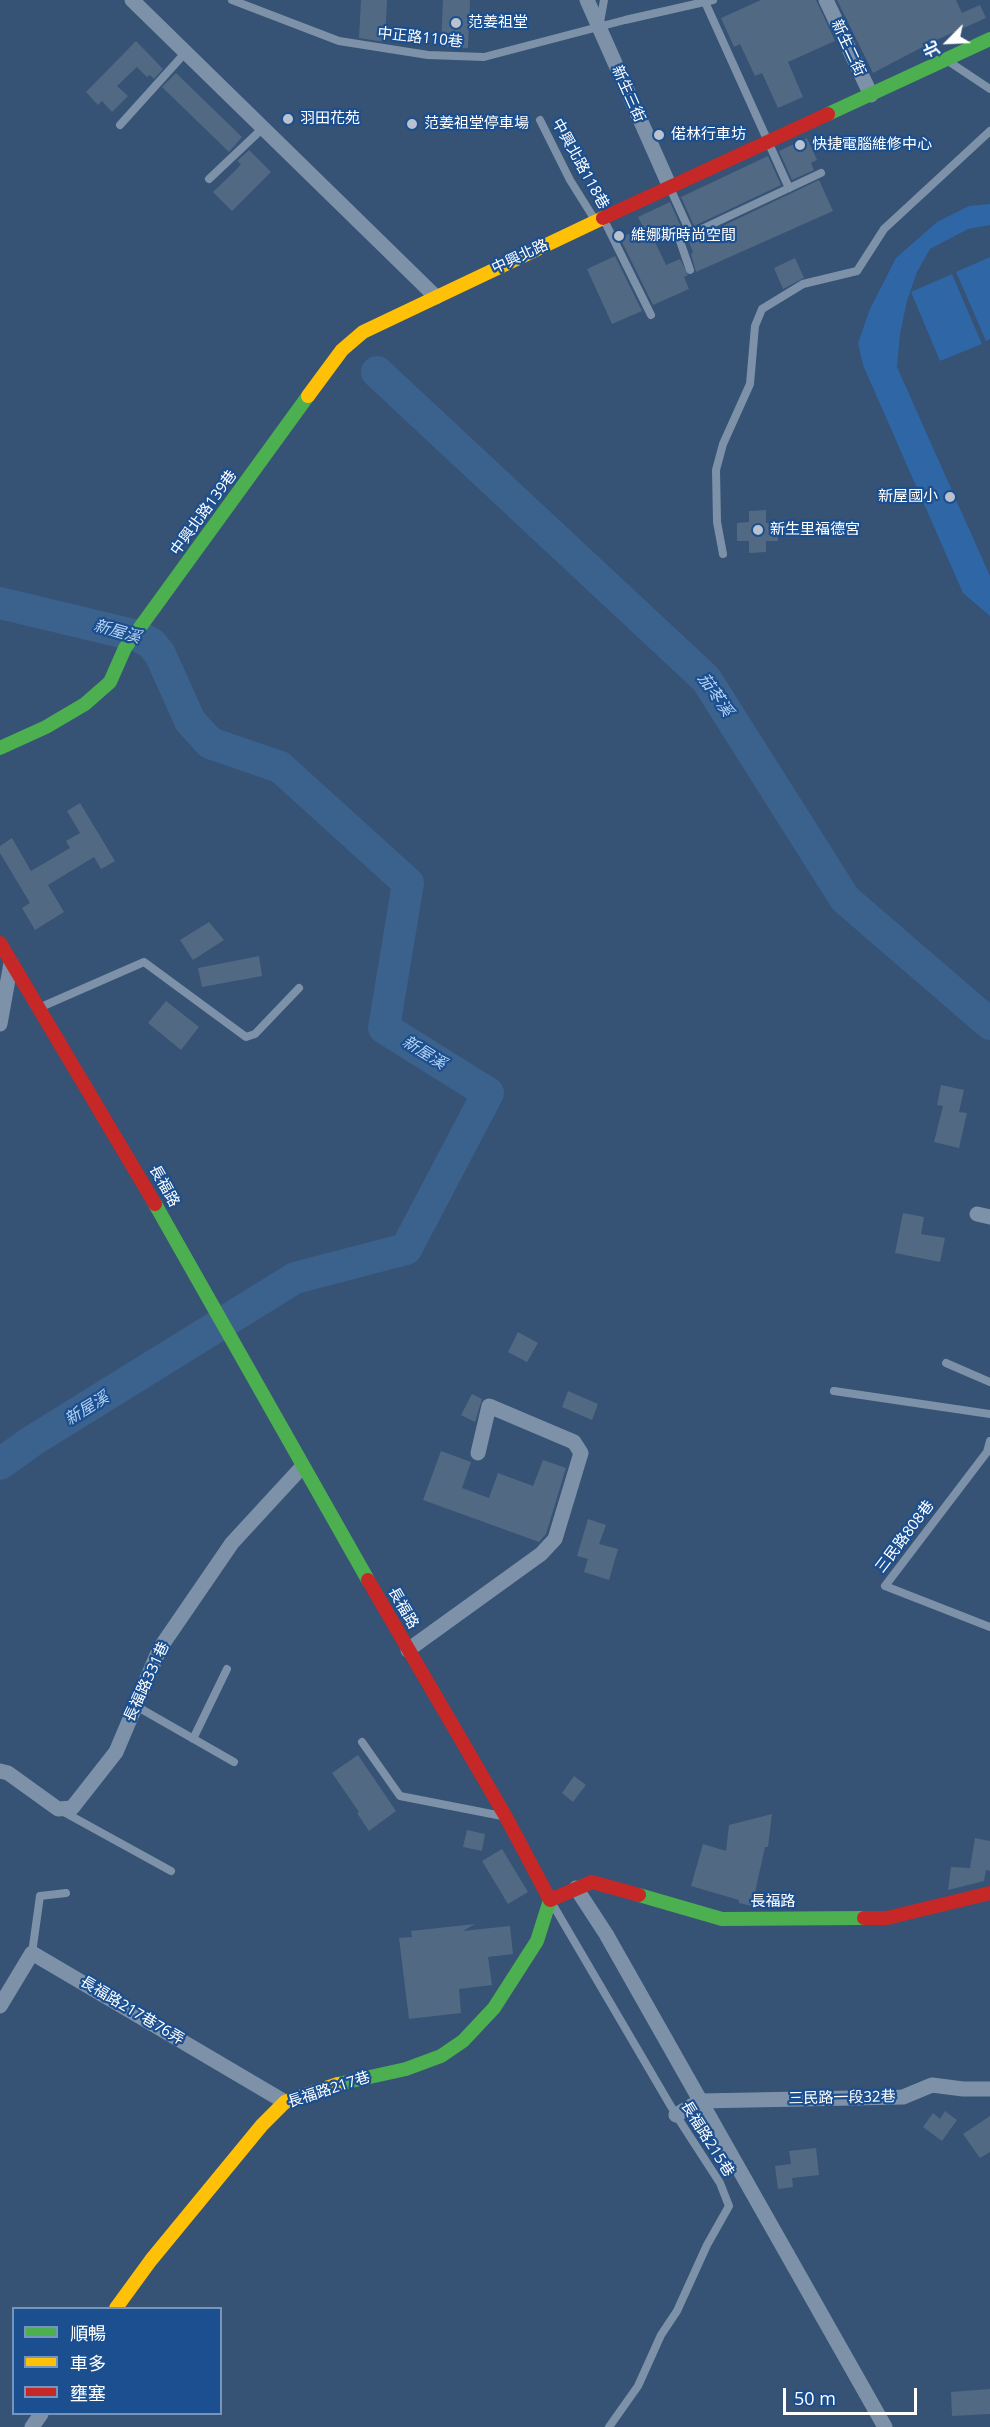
<!DOCTYPE html>
<html>
<head>
<meta charset="utf-8">
<style>
  body { margin:0 }
  #map { position:relative; width:990px; height:2427px; overflow:hidden; background:#365274; font-family:"Open Sans","Noto Sans TC",sans-serif }
  canvas { display:block }
  .legend { position:absolute; left:12px; top:2307px; width:210px; height:108px; box-sizing:border-box; background:#1b4f8f; border:2px solid #7695bc; margin:0; padding:8px 10px; list-style:none; font-size:18px; color:#fff }
  .legend li { display:flex; align-items:center; gap:12px; height:30px }
  .legend b { width:30px; border:2px solid #7695bc }
  .north { position:absolute; left:918px; top:12px; width:60px; height:60px; -webkit-text-stroke:4px #1b4f8f; paint-order:stroke; rotate:246deg; font-size:16px; font-weight:700; line-height:24px; text-align:center; color:#fff }
  .north::after { content:''; display:block; margin:auto; width:21px; height:27px; background:#fff; clip-path:polygon(50% 0,100% 100%,50% 72%,0 100%) }
  .scale { position:absolute; left:783px; top:2388px; width:134px; height:27px; box-sizing:border-box; border:3px solid #fff; border-top:0; padding-left:8px; font-size:18px; line-height:21px; white-space:nowrap; color:#fff; -webkit-text-stroke:4px #1b4f8f; paint-order:stroke }
</style>
</head>
<body>
<div id="map">
<canvas width="990" height="2427"></canvas>
<ul class="legend">
<li><b style="height:8px;background:#4caf50"></b>順暢</li>
<li><b style="height:8px;background:#ffc107"></b>車多</li>
<li><b style="height:8px;background:#c62828"></b>壅塞</li>
</ul>
<div class="north">北</div>
<div class="scale">50 m</div>
</div>
<script>
const ctx = document.querySelector('canvas').getContext('2d');
ctx.lineJoin = 'round';
function fillPath(path, color) {
  ctx.fillStyle = color;
  ctx.fill(path, 'evenodd');
}
function shape(rows) {
  const path = new Path2D();
  for (const r of rows) {
    path.moveTo(r[0], r[1]);
    for (let i = 2; i < r.length; i += 2) path.lineTo(r[i], r[i + 1]);
  }
  return path;
}
function stroke(path, color, width, dash) {
  ctx.strokeStyle = color;
  ctx.lineWidth = width;
  ctx.lineCap = dash ? 'butt' : 'round';
  ctx.setLineDash(dash || []);
  ctx.stroke(path);
}
function write(font, color, halo, rows, align = 'center') {
  ctx.font = font + ' "Open Sans","Noto Sans TC",sans-serif';
  ctx.lineWidth = 4.5;
  ctx.setLineDash([]);
  ctx.textBaseline = 'middle';
  ctx.strokeStyle = halo;
  ctx.fillStyle = color;
  for (const [text, x, y, turn = 0] of rows) {
    ctx.save();
    ctx.translate(x, y);
    ctx.rotate((+turn || 0) * Math.PI / 180);
    ctx.textAlign = isNaN(turn) ? turn : align;
    if (halo) ctx.strokeText(text, 0, 0);
    ctx.fillText(text, 0, 0);
    ctx.restore();
  }
}
const green = shape([
  [990,204,990,225,968,229,930,249,917,272,907,301,900,334,897,367,990,576,990,616,963,593,863,365,858,343,870,309,896,258,937,222,969,206],
  [990,257,990,339,986,341,956,272],
  [952,274,982,344,940,361,911,292]
]);
const river = shape([
  [377,372,706,679,845,899,990,1024],
  [0,603,138,636,151,643,160,654,190,721,210,743,280,767,408,883,384,1028,488,1093,406,1249,295,1278,32,1441,0,1464]
]);
const building = shape([
  [361,0,387,0,385,42,359,38],
  [443,0,470,0,468,48,441,46],
  [761,0,816,0,835,41,788,62,803,97,778,108,762,73,755,76,740,44,734,47,721,18],
  [837,0,956,0,962,13,980,5,986,18,932,42,873,73],
  [136,41,163,69,154,79,150,75,147,77,137,67,117,86,128,96,112,112,102,101,98,105,86,92],
  [176,73,242,137,229,152,162,87],
  [807,138,817,160,811,163,814,170,792,180,779,151],
  [249,150,271,172,232,211,213,192,237,169,241,164,237,161],
  [768,156,781,185,694,226,681,197],
  [819,180,833,211,696,272,691,254,693,252,689,242],
  [670,202,681,227,654,240,666,265,680,259,688,275,684,277,689,289,653,305,620,238,643,227,638,217],
  [615,256,642,311,612,324,587,269],
  [795,258,804,278,783,289,774,268],
  [766,510,766,523,777,522,778,541,766,541,766,552,749,553,749,541,737,541,737,523,749,522,749,511],
  [80,803,115,861,101,869,94,857,48,885,64,912,35,930,22,908,30,903,0,853,0,846,12,838,31,871,70,848,66,841,80,833,67,811],
  [209,922,224,940,193,960,180,940],
  [259,956,262,976,202,987,198,968],
  [166,1001,199,1027,181,1050,148,1023],
  [941,1085,964,1090,959,1112,967,1113,959,1148,934,1142,943,1106,937,1105],
  [903,1213,924,1217,921,1234,945,1238,940,1262,895,1253],
  [518,1332,538,1343,527,1362,508,1352],
  [568,1391,598,1404,592,1420,562,1407],
  [472,1394,482,1399,475,1422,461,1415],
  [441,1451,471,1462,462,1488,489,1498,498,1473,533,1486,543,1460,566,1468,546,1534,539,1542,423,1500],
  [588,1519,606,1525,599,1544,618,1549,609,1580,584,1572,588,1559,577,1556],
  [358,1755,396,1811,369,1831,357,1813,359,1812,332,1773],
  [574,1776,586,1785,573,1802,562,1793],
  [772,1814,768,1847,765,1847,752,1906,739,1903,739,1900,691,1886,703,1844,726,1851,729,1825],
  [467,1830,485,1834,482,1851,463,1847],
  [975,1838,990,1841,990,1871,986,1870,984,1881,948,1890,951,1867,970,1868],
  [502,1849,528,1892,508,1904,482,1861],
  [475,1924,463,1931,510,1926,513,1954,488,1957,492,1985,459,1989,461,2013,409,2019,399,1938,412,1937,411,1931],
  [945,2111,957,2120,942,2141,923,2127,933,2113,940,2119],
  [990,2116,990,2152,980,2158,963,2134],
  [816,2148,819,2175,792,2178,793,2187,778,2189,775,2166,791,2164,789,2151],
  [990,2389,990,2414,952,2416,951,2392]
]);
const lane = shape([
  [232,0,339,41,428,55,484,57,625,20,713,0],
  [705,2,789,188],
  [600,22,604,0],
  [948,61,990,89],
  [540,120,570,180,595,220],
  [120,125,185,53],
  [209,179,263,128],
  [670,188,691,234,680,241,690,270],
  [604,220,651,315],
  [691,234,821,173],
  [723,554,717,522,716,470,723,444,750,384,755,326,762,309,803,284,857,271,884,229,990,131],
  [41,1007,144,962,246,1037,255,1034,299,988],
  [946,1363,990,1382],
  [834,1391,990,1414],
  [990,1441,987,1452,885,1586,990,1627],
  [136,1706,234,1762],
  [193,1739,227,1669],
  [362,1742,400,1796,502,1816],
  [62,1811,171,1871],
  [553,1905,676,2115,720,2183,729,2206,707,2245,677,2311,661,2335,638,2386,609,2427],
  [32,1953,40,1896,66,1893]
]);
const street = shape([
  [132,0,436,297],
  [587,0,670,187],
  [826,0,871,95],
  [0,1024,11,963],
  [977,1214,990,1217],
  [408,1650,541,1554,555,1539,581,1453,574,1442,489,1406,478,1453],
  [0,1771,8,1773,58,1809,72,1808,116,1752,160,1648,232,1543,302,1467],
  [576,1888,606,1934,885,2427],
  [0,2006,32,1953,285,2102],
  [676,2115,700,2101,903,2097,932,2085,963,2089,990,2089],
  [32,2427,41,2414]
]);
const fast = shape([
  [828,114,990,39],
  [0,748,46,727,85,704,110,682,125,648,308,396],
  [155,1204,368,1580],
  [639,1895,722,1919,864,1918],
  [338,2084,406,2069,441,2056,463,2041,494,2008,537,1941,550,1900]
]);
const slow = shape([
  [308,396,342,350,363,332,603,218],
  [116,2308,151,2260,262,2125,285,2102,338,2084]
]);
const jam = shape([
  [603,218,828,114],
  [0,943,155,1204],
  [368,1580,506,1817,550,1900,592,1882,639,1895],
  [864,1918,887,1918,990,1893]
]);
const markers = [
  [456,23,6,"#b9c2ce"],
  [288,119,6,"#b9c2ce"],
  [412,124,6,"#b9c2ce"],
  [659,135,6,"#b9c2ce"],
  [800,145,6,"#b9c2ce"],
  [619,236,6,"#b9c2ce"],
  [950,497,6,"#b9c2ce"],
  [758,530,6,"#b9c2ce"]
];
const poiNames = [
  ["范姜祖堂",468,23],
  ["羽田花苑",300,119],
  ["范姜祖堂停車場",424,124],
  ["偌林行車坊",671,135],
  ["快捷電腦維修中心",812,145],
  ["維娜斯時尚空間",631,236],
  ["新屋國小",938,497,"right"],
  ["新生里福德宮",770,530]
];
const streetNames = [
  ["中正路110巷",420,38,6],
  ["新生二街",848,48,65],
  ["新生三街",628,94,66],
  ["中興北路118巷",580,164,61],
  ["中興北路",520,257,-25],
  ["中興北路139巷",204,513,-54],
  ["長福路",164,1186,61],
  ["三民路808巷",905,1537,-53],
  ["長福路",403,1608,60],
  ["長福路331巷",147,1682,-65],
  ["長福路",773,1902],
  ["長福路217巷76弄",132,2011,31],
  ["長福路217巷",329,2090,-18],
  ["三民路一段32巷",842,2098,-1],
  ["長福路215巷",707,2139,58]
];
const waterNames = [
  ["新屋溪",117,632,16],
  ["茄苳溪",715,695,55],
  ["新屋溪",424,1053,32],
  ["新屋溪",87,1409,-32]
];
fillPath(green, '#2f66a5');
stroke(river, '#3b618d', 32);
fillPath(building, '#526984');
stroke(lane, '#7d92a8', 8);
stroke(street, '#7d92a8', 15);
stroke(fast, '#4caf50', 14);
stroke(slow, '#ffc107', 14);
stroke(jam, '#c62828', 14);
for (const [x, y, r, color] of markers) {
  const dot = new Path2D();
  dot.arc(x, y, r, 0, 2 * Math.PI);
  ctx.fillStyle = color;
  ctx.fill(dot);
  stroke(dot, '#1b4f8f', 2);
}
write('15px', '#fff', '#1b4f8f', poiNames, 'left');
write('15px', '#fff', '#1b4f8f', streetNames);
write('italic 16px', '#b5d3f5', '#1b4f8f', waterNames);
</script>
</body>
</html>
